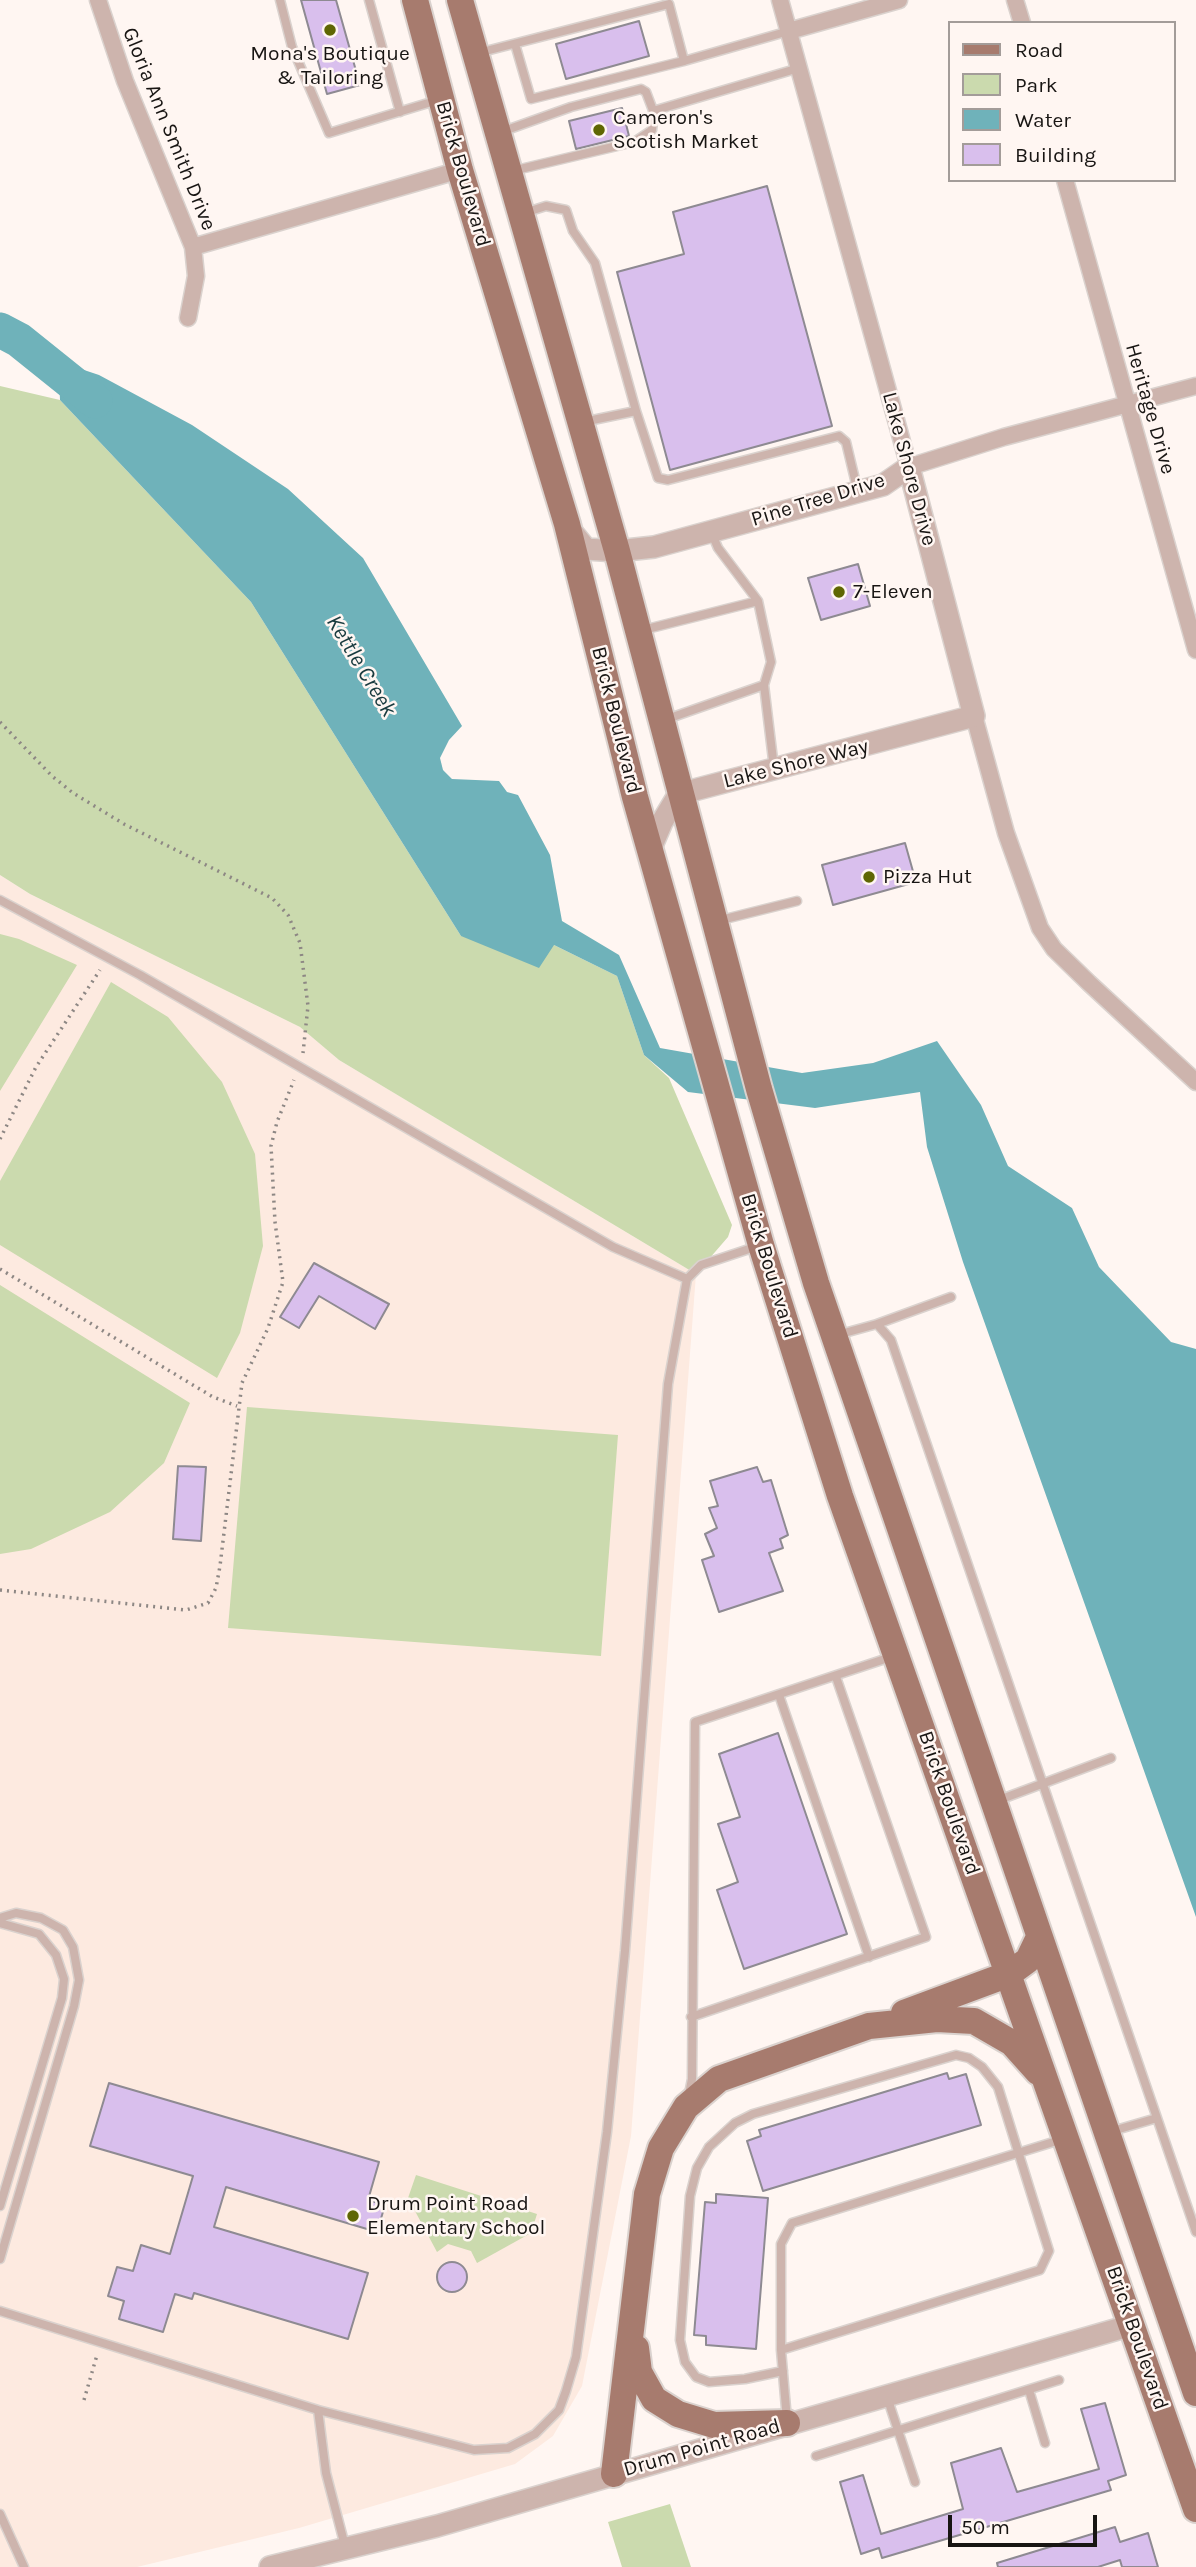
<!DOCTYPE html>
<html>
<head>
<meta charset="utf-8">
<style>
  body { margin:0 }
  #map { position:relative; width:1196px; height:2567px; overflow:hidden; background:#fff6f2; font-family:Karla,sans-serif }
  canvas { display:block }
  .legend { position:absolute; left:948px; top:21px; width:228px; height:161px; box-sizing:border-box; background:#fff6f2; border:2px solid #a39c99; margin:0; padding:9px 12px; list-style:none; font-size:21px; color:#181513 }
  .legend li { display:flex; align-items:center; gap:14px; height:35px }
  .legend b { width:35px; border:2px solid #a39c99 }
  .scale { position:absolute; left:948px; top:2515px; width:149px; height:32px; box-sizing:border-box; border:4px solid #181513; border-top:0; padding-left:9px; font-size:21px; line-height:24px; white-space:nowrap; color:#181513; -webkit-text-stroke:5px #fff6f2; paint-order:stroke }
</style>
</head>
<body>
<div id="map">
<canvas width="1196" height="2567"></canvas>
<ul class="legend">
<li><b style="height:9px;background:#a77b6e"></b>Road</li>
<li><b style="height:19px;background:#cbdaae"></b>Park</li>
<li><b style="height:19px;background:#6fb2ba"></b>Water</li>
<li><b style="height:19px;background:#d9bfed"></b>Building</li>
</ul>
<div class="scale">50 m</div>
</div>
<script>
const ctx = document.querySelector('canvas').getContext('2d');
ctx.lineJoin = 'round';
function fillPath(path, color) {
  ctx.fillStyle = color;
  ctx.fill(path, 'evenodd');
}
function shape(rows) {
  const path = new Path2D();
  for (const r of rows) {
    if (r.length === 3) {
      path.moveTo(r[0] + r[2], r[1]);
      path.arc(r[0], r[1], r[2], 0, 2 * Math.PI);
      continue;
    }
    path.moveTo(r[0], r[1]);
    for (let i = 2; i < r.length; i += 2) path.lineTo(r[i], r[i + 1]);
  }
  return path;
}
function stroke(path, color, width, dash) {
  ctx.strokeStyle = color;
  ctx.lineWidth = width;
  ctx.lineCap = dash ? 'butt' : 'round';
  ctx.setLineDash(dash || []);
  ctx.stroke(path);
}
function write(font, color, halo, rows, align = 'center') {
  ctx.font = font + ' Karla,sans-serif';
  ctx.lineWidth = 5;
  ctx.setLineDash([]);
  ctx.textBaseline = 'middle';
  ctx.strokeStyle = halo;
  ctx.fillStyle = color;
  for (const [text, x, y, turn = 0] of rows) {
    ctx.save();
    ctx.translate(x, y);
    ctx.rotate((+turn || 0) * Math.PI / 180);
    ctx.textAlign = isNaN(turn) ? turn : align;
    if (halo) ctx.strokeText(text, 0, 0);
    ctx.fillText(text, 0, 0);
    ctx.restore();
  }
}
const education = shape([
  [0,875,30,894,300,1027,339,1060,696,1274,631,2136,582,2386,553,2436,515,2464,299,2528,137,2567,0,2567]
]);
const green = shape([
  [0,386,60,400,251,602,461,936,554,945,617,976,644,1055,669,1078,732,1225,728,1237,696,1274,339,1060,300,1027,30,894,0,875],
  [0,934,19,939,77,965,0,1091],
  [111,982,168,1017,222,1082,255,1154,263,1246,240,1333,217,1378,0,1245,0,1181],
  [0,1285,190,1403,164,1463,110,1512,31,1549,0,1554],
  [247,1407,618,1435,601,1656,228,1628],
  [416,2175,537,2214,531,2233,477,2263,471,2251,448,2244,437,2252,408,2198],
  [670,2504,691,2567,622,2567,608,2522]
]);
const water = shape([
  [75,367,99,375,192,425,288,489,363,558,462,726,449,740,440,758,443,770,452,779,499,781,507,792,518,795,550,855,562,921,619,955,660,1048,802,1073,873,1063,937,1041,981,1105,1008,1166,1072,1208,1099,1267,1171,1342,1196,1349,1196,1917,963,1262,927,1147,920,1092,815,1108,688,1092,644,1055,617,976,554,945,539,968,461,936,251,602,60,400,59,373]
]);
const river = shape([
  [0,330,19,340,95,401]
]);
const building = shape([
  [301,0,336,0,360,85,327,94,301,0],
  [639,21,649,56,566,79,556,44,639,21],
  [622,108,629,136,576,149,569,121,622,108],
  [767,186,832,426,670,470,617,272,684,254,673,212,767,186],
  [858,564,870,606,821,620,808,578,858,564],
  [905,843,916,882,833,905,822,865,905,843],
  [314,1263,389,1304,375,1329,319,1296,299,1328,280,1317,314,1263],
  [178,1466,206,1467,201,1541,173,1539,178,1466],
  [757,1467,763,1482,771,1480,788,1535,780,1539,783,1548,769,1553,783,1591,719,1612,702,1560,714,1556,705,1534,717,1528,709,1508,718,1506,710,1481,757,1467],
  [778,1733,847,1934,744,1969,717,1890,738,1882,718,1824,740,1817,719,1754,778,1733],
  [947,2073,949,2079,966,2074,981,2125,763,2191,747,2141,761,2136,759,2130,947,2073],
  [109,2083,379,2162,368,2200,385,2205,377,2232,226,2187,214,2227,368,2273,348,2339,194,2293,192,2299,175,2294,163,2332,119,2319,124,2301,108,2296,117,2267,133,2271,141,2245,170,2254,193,2176,90,2146,109,2083],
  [716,2194,768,2198,756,2349,706,2345,706,2336,694,2335,705,2202,716,2203,716,2194],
  [452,2277,15],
  [1105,2403,1126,2475,1108,2481,1111,2490,882,2558,879,2548,861,2554,840,2482,863,2475,881,2534,963,2509,951,2463,1001,2448,1017,2492,1099,2469,1081,2409,1105,2403],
  [1115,2527,1120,2542,1148,2533,1158,2567,1122,2567,1120,2560,1098,2567,998,2567,997,2563,1115,2527]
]);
const path = shape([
  [0,722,52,776,73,793,124,824,272,898,288,915,300,943,308,1006,303,1053],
  [0,1139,36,1067,100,970],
  [0,1269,213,1397,237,1406],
  [0,1590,186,1610,208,1603,216,1588,220,1566,242,1383,268,1328,283,1282,275,1222,271,1146,277,1122,294,1080],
  [84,2400,97,2355]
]);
const service = shape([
  [280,0,292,47,329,133,438,100],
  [369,0,400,112],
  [515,44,531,99,684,61],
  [478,53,669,4,684,61,789,31],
  [653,111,799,68],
  [501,132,571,107,641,89,646,92,654,113,652,130,634,142,512,171],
  [524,213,546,206,566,210,573,231,595,263,636,411,583,422],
  [636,411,658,478,668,480,839,436,846,442,858,492],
  [712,534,718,548,758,601,771,662,764,685],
  [643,630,758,601],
  [667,719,764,685,774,768],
  [0,900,140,975,613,1247,687,1279,701,1265,758,1246],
  [717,921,797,901],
  [877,1324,951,1297],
  [837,1335,877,1324,891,1340,1196,2232],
  [779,1695,869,1957],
  [999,1800,1111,1758],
  [0,1918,16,1913,41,1918,63,1930,73,1947,79,1980,74,2006,0,2259],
  [0,1923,39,1934,56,1955,64,1979,62,1998,0,2206],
  [691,2017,926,1937,836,1677],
  [689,2094,692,2079,695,1722,894,1656],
  [1109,2132,1157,2118],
  [0,2311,318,2410,326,2473,345,2546],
  [781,2350,1040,2270,1049,2251,998,2087,982,2067,969,2058,956,2055,753,2114,735,2123,709,2147,697,2168,690,2196,680,2340,685,2362,696,2377,709,2382,745,2379,783,2371],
  [1029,2390,1045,2443],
  [887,2397,915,2482],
  [318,2410,474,2450,508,2448,535,2434,559,2410,566,2391,576,2357,607,2132,625,1951,668,1384,687,1279],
  [787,2420,781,2350,781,2244,792,2223,1063,2139],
  [816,2456,1059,2380],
  [0,2514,24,2567]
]);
const minor = shape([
  [98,0,125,81,193,247,460,170],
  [780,0,909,467,1004,437,1196,386],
  [1015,0,1022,23],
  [789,31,899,0],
  [1065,180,1196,650],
  [188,318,196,276,193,247],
  [974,716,1006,833,1040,928,1054,949,1089,983,1196,1082]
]);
const tertiary = shape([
  [568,527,586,549,617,551,654,547,883,485,909,467,974,716,679,794,662,822,650,850],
  [270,2567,437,2526,1132,2325]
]);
const primary = shape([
  [415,0,460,170,567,524,635,797,761,1245,840,1496,1196,2509],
  [460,0,617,551,759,1089,816,1283,1196,2393],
  [904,2013,1009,1974,1028,1960,1039,1937],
  [636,2348,639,2372,654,2399,678,2414,714,2425,787,2423],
  [614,2474,647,2194,661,2148,686,2107,719,2079,869,2026,937,2019,974,2021,1012,2043,1038,2072]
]);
const markers = [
  [330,30,7,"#5f6603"],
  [599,130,7,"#5f6603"],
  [839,592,7,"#5f6603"],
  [869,877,7,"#5f6603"],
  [353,2216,7,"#5f6603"]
];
const poiNames = [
  ["Mona's Boutique",330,54,"center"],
  ["& Tailoring",330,78,"center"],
  ["Cameron's",613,118],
  ["Scotish Market",613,142],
  ["7-Eleven",853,592],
  ["Pizza Hut",883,877],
  ["Drum Point Road",367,2204],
  ["Elementary School",367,2228]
];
const streetNames = [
  ["Gloria Ann Smith Drive",169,129,68],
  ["Brick Boulevard",463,174,74],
  ["Heritage Drive",1150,409,74],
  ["Lake Shore Drive",909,469,75],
  ["Pine Tree Drive",818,500,-17],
  ["Brick Boulevard",616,720,76],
  ["Lake Shore Way",796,764,-14],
  ["Brick Boulevard",769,1266,73],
  ["Brick Boulevard",949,1803,71],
  ["Brick Boulevard",1137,2338,71],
  ["Drum Point Road",702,2448,-16]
];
const waterNames = [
  ["Kettle Creek",361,666,59]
];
fillPath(education, '#fdeae0');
fillPath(green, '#cbdaae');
fillPath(water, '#6fb2ba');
stroke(river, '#6fb2ba', 35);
fillPath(building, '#d9bfed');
stroke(building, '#8e8a92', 2);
stroke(service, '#dad2ce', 11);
stroke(minor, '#dad2ce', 19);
stroke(tertiary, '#dad2ce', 24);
stroke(primary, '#dad2ce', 30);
stroke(path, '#8d8784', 3.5, [2, 5]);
stroke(service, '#cdb4ad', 8);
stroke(minor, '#cdb4ad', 16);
stroke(tertiary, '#cdb4ad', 21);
stroke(primary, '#a77b6e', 26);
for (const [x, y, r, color] of markers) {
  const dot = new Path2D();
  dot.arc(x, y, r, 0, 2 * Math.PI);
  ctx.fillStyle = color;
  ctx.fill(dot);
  stroke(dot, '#fff6f2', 2.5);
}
write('21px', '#181513', '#fff6f2', poiNames, 'left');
write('21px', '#181513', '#fff6f2', streetNames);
write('italic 23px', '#193b3f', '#fff6f2', waterNames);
</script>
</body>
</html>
